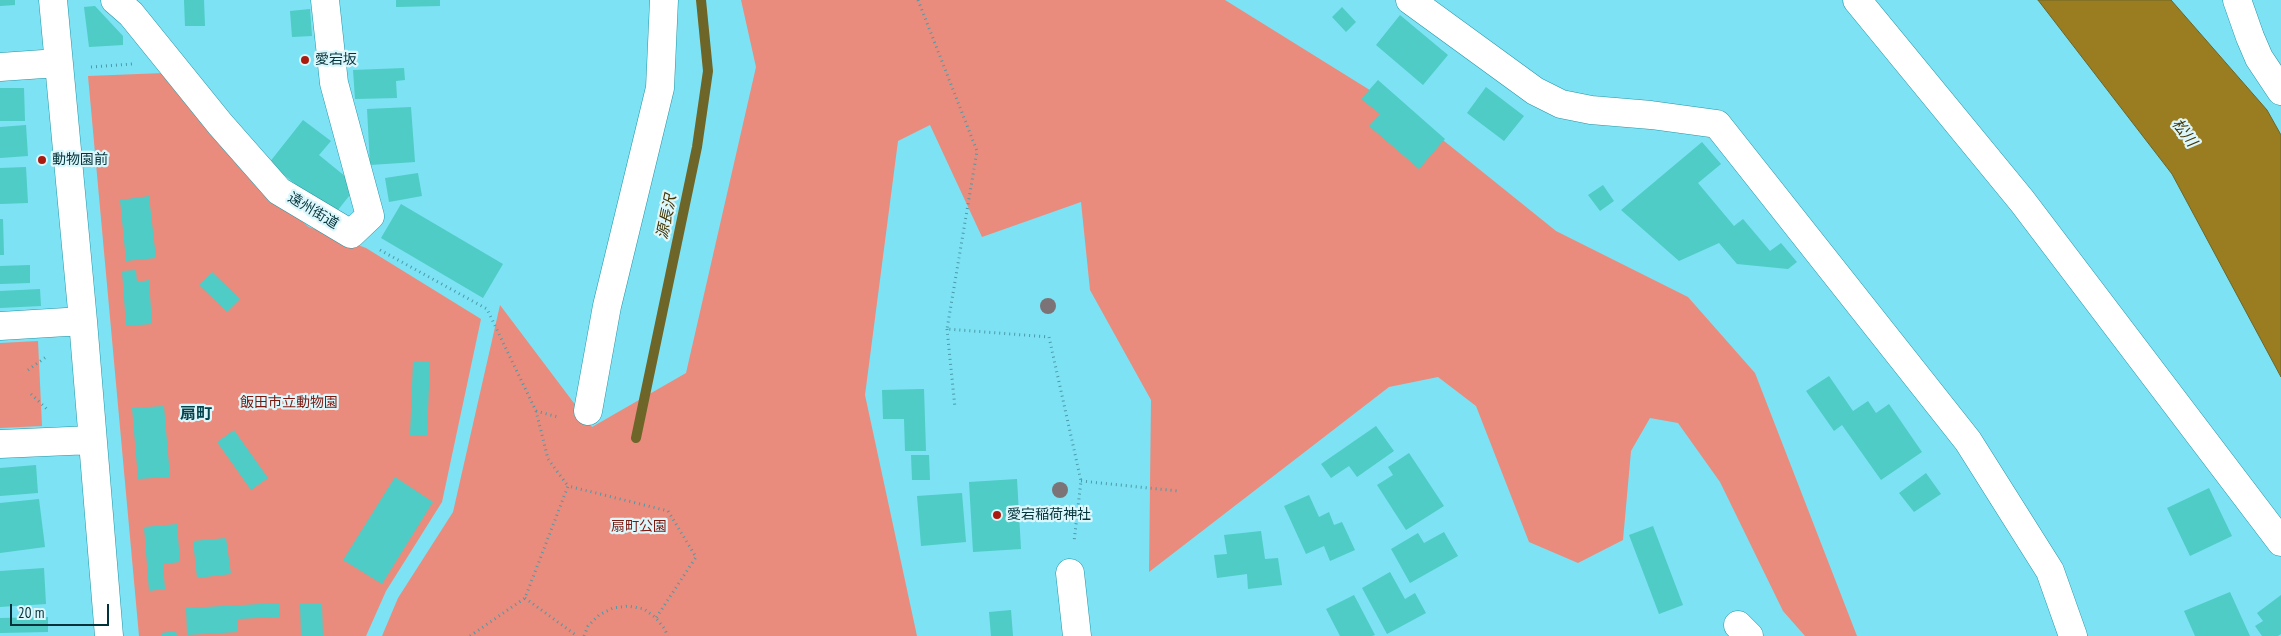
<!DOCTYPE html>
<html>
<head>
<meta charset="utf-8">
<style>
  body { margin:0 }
  #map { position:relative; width:2281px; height:636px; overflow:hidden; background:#7de2f4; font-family:"PT Sans Narrow",sans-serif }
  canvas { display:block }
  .scale { position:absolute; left:10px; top:604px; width:99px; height:22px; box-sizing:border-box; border:2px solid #03333a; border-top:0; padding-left:6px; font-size:15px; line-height:18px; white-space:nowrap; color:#03333a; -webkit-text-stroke:4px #dcf7fc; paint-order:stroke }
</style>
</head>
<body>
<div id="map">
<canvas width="2281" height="636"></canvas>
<div class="scale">20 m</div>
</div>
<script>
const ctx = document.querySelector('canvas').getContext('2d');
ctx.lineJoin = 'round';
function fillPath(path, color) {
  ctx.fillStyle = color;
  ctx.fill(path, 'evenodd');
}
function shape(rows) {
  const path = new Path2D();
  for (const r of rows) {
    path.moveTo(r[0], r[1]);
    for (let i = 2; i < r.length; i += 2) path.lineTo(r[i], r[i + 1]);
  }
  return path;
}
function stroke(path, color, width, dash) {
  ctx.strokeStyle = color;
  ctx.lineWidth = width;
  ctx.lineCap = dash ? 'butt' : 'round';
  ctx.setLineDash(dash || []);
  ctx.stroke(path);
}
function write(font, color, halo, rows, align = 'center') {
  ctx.font = font + ' "PT Sans Narrow","Noto Sans JP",sans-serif';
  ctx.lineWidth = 4.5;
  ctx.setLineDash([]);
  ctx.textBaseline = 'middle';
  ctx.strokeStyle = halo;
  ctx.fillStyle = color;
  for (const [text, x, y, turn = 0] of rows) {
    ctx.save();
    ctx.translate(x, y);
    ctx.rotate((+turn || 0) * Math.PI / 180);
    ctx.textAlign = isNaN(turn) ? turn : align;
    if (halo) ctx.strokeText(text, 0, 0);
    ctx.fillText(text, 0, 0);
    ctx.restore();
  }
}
const green = shape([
  [741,0,1225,0,1418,120,1556,231,1688,297,1755,373,1857,636,1805,636,1783,611,1720,482,1678,423,1650,418,1631,451,1623,540,1578,563,1529,542,1476,406,1438,377,1389,387,1149,572,1151,400,1090,290,1081,202,982,237,930,125,898,141,865,395,917,636,382,636,398,598,453,512,500,305,592,427,686,373,756,67],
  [164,73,247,176,309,227,366,248,481,319,442,502,386,591,366,636,139,636,88,76],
  [38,341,42,426,0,428,0,343]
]);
const water = shape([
  [2038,0,2171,0,2267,110,2281,135,2281,377,2172,174,2038,0]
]);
const stream = shape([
  [636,438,697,147,708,71,701,0]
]);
const building = shape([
  [0,0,15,0,15,5,0,6],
  [184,0,204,0,205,26,185,26],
  [396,0,440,0,440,6,396,7],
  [95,6,123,36,123,45,89,47,84,7],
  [1342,7,1356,22,1346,32,1332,17],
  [310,9,312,36,292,37,290,11],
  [1400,15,1448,55,1423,85,1376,45],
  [404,68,405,80,396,81,397,98,355,99,353,70],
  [1378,80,1445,139,1419,169,1369,126,1380,114,1361,99],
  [1486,87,1524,116,1504,141,1467,113],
  [0,88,24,88,25,121,0,121],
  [411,107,415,162,370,165,367,109],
  [303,120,331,141,319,155,357,186,334,215,269,163],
  [26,125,28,156,0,158,0,127],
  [1702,142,1721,164,1698,183,1734,226,1743,219,1770,251,1781,243,1797,262,1788,269,1737,264,1719,243,1679,261,1621,210],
  [26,167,28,203,0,204,0,168],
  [418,173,422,196,389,202,385,178],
  [1603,185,1614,201,1600,211,1588,195],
  [149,196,156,258,126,261,120,200],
  [401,204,503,264,483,298,381,238],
  [0,219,3,219,4,255,0,255],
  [30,265,30,283,0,284,0,266],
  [136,270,137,282,149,280,152,324,126,326,122,271],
  [212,272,240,299,227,312,199,285],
  [40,289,41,306,0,308,0,291],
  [413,361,430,361,427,436,410,435],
  [1829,376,1853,411,1868,401,1876,413,1889,404,1922,452,1881,480,1842,425,1834,431,1806,391],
  [924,389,926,451,905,451,904,419,883,419,882,390],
  [164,406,170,477,138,479,132,408],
  [1376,426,1394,451,1357,477,1349,466,1331,478,1321,464],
  [234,430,268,478,251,490,217,442],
  [1409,453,1444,506,1406,530,1377,485,1393,475,1388,467],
  [911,455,929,455,930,480,912,480],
  [36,465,38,493,0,496,0,468],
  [1926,473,1941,494,1914,512,1899,493],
  [395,477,433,502,382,584,343,560],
  [1017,479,1021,549,973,552,969,482],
  [2209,488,2232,536,2190,556,2167,508],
  [962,493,966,542,921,546,917,496],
  [1309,495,1319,517,1329,512,1334,525,1342,522,1355,550,1330,561,1324,546,1306,554,1284,506],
  [39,499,45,547,0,553,0,503],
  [177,524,180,562,163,564,165,589,149,591,144,527],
  [1653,526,1683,605,1659,614,1629,535],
  [1261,531,1265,559,1278,558,1282,585,1248,589,1247,574,1217,578,1214,555,1227,554,1224,535],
  [1444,532,1458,556,1410,583,1391,549,1418,533,1424,543],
  [226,538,231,574,197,578,193,541],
  [44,568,46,604,0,607,0,571],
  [1390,572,1405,599,1415,593,1426,613,1387,634,1362,588],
  [2230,592,2250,636,2195,636,2184,611],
  [1354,595,1375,635,1372,636,1340,636,1326,609],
  [2281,595,2281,634,2278,636,2262,636,2255,626,2263,621,2257,613],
  [279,603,280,617,238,619,238,632,187,635,186,608],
  [322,603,323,636,301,636,300,604],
  [1011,610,1013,636,991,636,989,612],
  [48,617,48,632,0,633,0,618],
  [176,631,177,636,162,636,161,633]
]);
const path = shape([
  [918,0,977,151,947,329,1049,337,1081,481,1074,542],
  [91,67,132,64],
  [380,250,487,309,536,411,548,459,568,486],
  [947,329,955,408],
  [28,370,46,357],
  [31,394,49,411],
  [536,411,558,417],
  [1081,481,1178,491],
  [525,598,577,636],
  [470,636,525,598,568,486,668,511,696,557,656,618],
  [584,636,588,626,599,615,613,608,628,606,644,609,656,618,664,628,668,636]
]);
const minor = shape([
  [53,0,83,321,109,636],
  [115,0,131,14,220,124,279,191,351,234,370,216,334,83,325,0],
  [1410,0,1535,91,1561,104,1591,110,1651,115,1717,124,1968,441,2050,571,2073,636],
  [1857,0,2022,201,2281,542],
  [2237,0,2250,37,2259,58,2281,91],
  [0,67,58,63],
  [0,326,83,321],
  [588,411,607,306,660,88,664,0],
  [0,444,92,440],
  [1070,573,1077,636],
  [1738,625,1749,636]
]);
const trees = [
  [1048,306],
  [1060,490]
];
const markers = [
  [305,60,5,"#aa1a0e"],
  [42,160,5,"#aa1a0e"],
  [997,515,5,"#aa1a0e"]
];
const poiNames = [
  ["愛宕坂",315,60],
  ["動物園前",52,160],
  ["愛宕稲荷神社",1007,515]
];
const streetNames = [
  ["遠州街道",313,211,31]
];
const parkNames = [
  ["飯田市立動物園",289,403],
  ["扇町公園",639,527]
];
const waterNames = [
  ["松川",2184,133,53],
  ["源長沢",667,217,-78]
];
const quarterNames = [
  ["扇町",196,414]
];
fillPath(green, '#e98c7d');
fillPath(water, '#9a7c21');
stroke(water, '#6d6628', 1);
stroke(stream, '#6d6628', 10);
fillPath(building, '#4eccc5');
stroke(minor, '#2495a6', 29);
stroke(path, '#4b9aa8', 3, [1, 4]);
stroke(minor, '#fff', 28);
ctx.fillStyle = '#7c7376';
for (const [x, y] of trees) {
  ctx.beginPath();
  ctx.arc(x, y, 8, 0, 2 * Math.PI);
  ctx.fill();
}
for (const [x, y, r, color] of markers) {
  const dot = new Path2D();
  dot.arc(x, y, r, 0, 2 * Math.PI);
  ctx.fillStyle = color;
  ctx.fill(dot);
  stroke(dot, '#dcf7fc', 2);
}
write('14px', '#03333a', '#dcf7fc', poiNames, 'left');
write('14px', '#03333a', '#dcf7fc', streetNames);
write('14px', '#7b180f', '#dcf7fc', parkNames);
write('italic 15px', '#463603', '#dcf7fc', waterNames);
write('bold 16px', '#04434c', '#dcf7fc', quarterNames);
</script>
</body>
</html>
